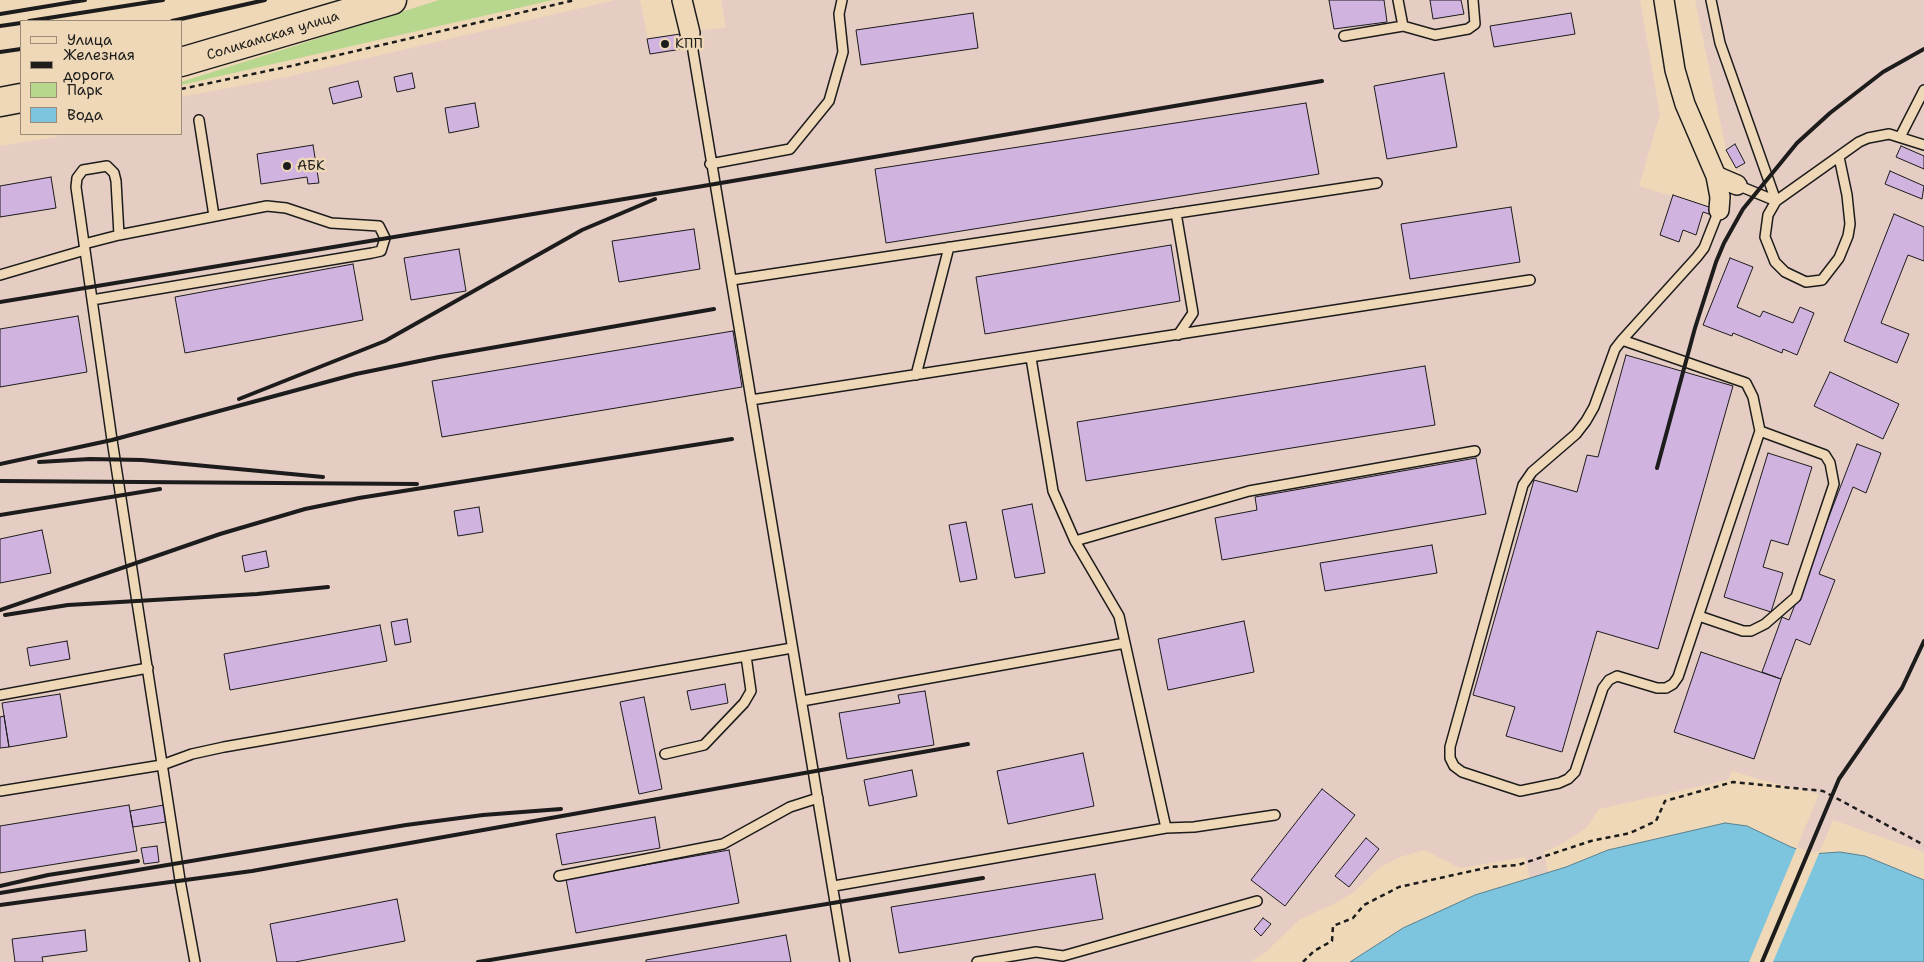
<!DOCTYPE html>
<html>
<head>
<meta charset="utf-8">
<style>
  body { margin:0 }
  #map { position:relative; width:1924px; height:962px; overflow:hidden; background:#efd8b7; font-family:"Shantell Sans",sans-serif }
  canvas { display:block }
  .legend { position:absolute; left:20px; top:20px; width:162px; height:115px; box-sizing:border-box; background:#efd8b7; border:1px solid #9b8d79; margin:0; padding:6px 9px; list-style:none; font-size:15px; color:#1c1c1c }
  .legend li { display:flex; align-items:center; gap:10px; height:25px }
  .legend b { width:25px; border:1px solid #9b8d79 }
</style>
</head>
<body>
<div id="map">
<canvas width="1924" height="962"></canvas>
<ul class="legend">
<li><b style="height:6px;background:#efd8b7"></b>Улица</li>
<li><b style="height:6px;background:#1c1c1c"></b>Железная дорога</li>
<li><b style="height:14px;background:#b7d68e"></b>Парк</li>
<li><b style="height:14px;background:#7dc4de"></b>Вода</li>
</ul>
</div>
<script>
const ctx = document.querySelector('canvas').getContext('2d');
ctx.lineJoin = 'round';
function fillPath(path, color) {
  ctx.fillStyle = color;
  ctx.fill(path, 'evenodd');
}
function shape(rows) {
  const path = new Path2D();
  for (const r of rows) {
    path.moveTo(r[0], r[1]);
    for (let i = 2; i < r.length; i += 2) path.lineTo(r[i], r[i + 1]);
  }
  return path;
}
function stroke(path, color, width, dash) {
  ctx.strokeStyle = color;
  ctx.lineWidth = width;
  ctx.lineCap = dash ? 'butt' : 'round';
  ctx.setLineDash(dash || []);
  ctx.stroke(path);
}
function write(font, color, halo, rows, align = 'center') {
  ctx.font = font + ' "Shantell Sans",sans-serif';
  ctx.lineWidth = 5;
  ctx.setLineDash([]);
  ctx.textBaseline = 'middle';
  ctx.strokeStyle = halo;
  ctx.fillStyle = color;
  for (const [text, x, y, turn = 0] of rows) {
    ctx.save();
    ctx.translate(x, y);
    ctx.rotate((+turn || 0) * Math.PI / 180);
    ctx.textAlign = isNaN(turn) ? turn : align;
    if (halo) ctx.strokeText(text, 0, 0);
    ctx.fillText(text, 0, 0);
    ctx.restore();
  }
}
const built = shape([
  [615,0,640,0,648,39,726,27,721,0,1640,0,1660,114,1639,186,1728,213,1741,171,1737,171,1726,150,1695,0,1924,0,1924,852,1833,820,1773,962,1749,962,1819,794,1765,781,1732,771,1728,780,1599,809,1586,828,1560,845,1544,852,1551,889,1533,893,1525,857,1460,868,1424,850,1400,857,1379,868,1354,892,1332,905,1300,919,1266,952,1250,962,0,962,0,146,57,137,57,134,181,134,181,97,291,76]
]);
const green = shape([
  [439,0,553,0,181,85,181,82]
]);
const water = shape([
  [1725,823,1747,826,1791,847,1811,854,1840,852,1865,856,1924,880,1924,962,1350,962,1403,928,1475,895,1566,867,1608,850,1725,823]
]);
const pier = shape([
  [1797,847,1811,852,1820,851,1773,962,1749,962]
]);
const building = shape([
  [1329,0,1384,0,1387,22,1334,29,1329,0],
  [1430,0,1461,0,1464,14,1433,19,1430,0],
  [973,13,978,48,861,65,856,30,973,13],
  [1571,13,1575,34,1494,47,1490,26,1571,13],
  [680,34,682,49,650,54,647,39,680,34],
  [412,73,415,88,397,92,394,77,412,73],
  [1444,73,1457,147,1387,159,1374,86,1444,73],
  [358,81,362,97,333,104,329,88,358,81],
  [475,103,479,127,449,133,445,108,475,103],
  [1306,103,1319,174,886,243,875,169,1306,103],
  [1735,144,1745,163,1736,168,1726,150,1735,144],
  [313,145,319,183,308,184,307,177,261,184,257,154,313,145],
  [1901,146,1924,156,1924,169,1896,157,1901,146],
  [1890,171,1924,186,1922,199,1885,184,1890,171],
  [51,177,56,208,0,217,0,186,51,177],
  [1673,195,1712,208,1709,214,1703,212,1696,235,1683,230,1679,242,1660,235,1673,195],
  [1511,207,1520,262,1410,279,1401,224,1511,207],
  [1894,214,1924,227,1924,261,1908,255,1881,323,1909,334,1897,363,1844,341,1894,214],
  [694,229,700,269,619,282,612,241,694,229],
  [1171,245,1180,301,985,334,976,277,1171,245],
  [459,249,466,291,411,300,404,258,459,249],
  [1730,258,1753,267,1737,307,1760,317,1763,311,1793,323,1800,307,1814,313,1797,355,1783,349,1782,353,1733,333,1732,336,1703,325,1730,258],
  [353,264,363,320,185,353,175,297,353,264],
  [78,316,87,372,0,387,0,329,78,316],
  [733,331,742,387,442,437,432,381,733,331],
  [1626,355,1733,386,1658,649,1597,631,1562,752,1506,736,1515,707,1473,695,1534,480,1577,492,1587,455,1598,457,1626,355],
  [1425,366,1435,425,1086,481,1077,422,1425,366],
  [1830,372,1899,404,1883,439,1814,406,1830,372],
  [1857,444,1881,453,1866,493,1853,487,1819,574,1835,580,1810,645,1796,639,1781,679,1762,672,1782,617,1789,620,1857,444],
  [1768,453,1812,467,1788,545,1771,540,1763,567,1783,573,1771,612,1724,597,1768,453],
  [1476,458,1486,514,1222,560,1215,518,1257,510,1255,497,1476,458],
  [1032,504,1045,573,1015,578,1002,510,1032,504],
  [479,507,483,532,458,536,454,511,479,507],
  [966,522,977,579,960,582,949,525,966,522],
  [42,530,51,573,0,583,0,539,42,530],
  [1432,545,1437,573,1325,591,1320,563,1432,545],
  [266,551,269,567,245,572,242,556,266,551],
  [407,619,411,642,395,645,391,622,407,619],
  [1244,621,1254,672,1168,690,1158,639,1244,621],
  [380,625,387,661,230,690,224,654,380,625],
  [67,641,70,659,30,666,27,648,67,641],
  [1701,652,1781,679,1754,759,1674,732,1701,652],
  [725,684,728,703,691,710,687,691,725,684],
  [925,691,934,745,847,759,839,713,900,703,898,695,925,691],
  [60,694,67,737,9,747,2,703,60,694],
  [644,697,662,789,639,794,620,702,644,697],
  [4,716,9,747,0,748,0,717,4,716],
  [1083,753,1094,806,1008,824,997,771,1083,753],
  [912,770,917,796,869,806,864,780,912,770],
  [1322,789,1355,815,1285,906,1251,880,1322,789],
  [129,805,137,851,0,873,0,826,129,805],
  [164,805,166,822,133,827,130,811,164,805],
  [655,817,660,848,562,865,556,834,655,817],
  [1366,838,1379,849,1349,887,1335,876,1366,838],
  [157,846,159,862,144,864,141,848,157,846],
  [729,850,739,903,576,933,566,879,729,850],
  [1095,874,1103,919,899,953,891,907,1095,874],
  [397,899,405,941,295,962,277,962,270,924,397,899],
  [1263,918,1271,924,1261,936,1254,929,1263,918],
  [85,930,87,951,42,957,43,962,15,962,12,939,85,930],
  [786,935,791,962,646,962,646,960,786,935]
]);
const path = shape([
  [181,89,291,66,575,0],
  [1303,962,1314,951,1332,941,1333,926,1353,918,1364,905,1399,887,1490,867,1518,865,1591,841,1630,833,1656,821,1665,801,1733,782,1823,791,1924,845]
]);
const lane = shape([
  [1711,0,1720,43,1776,201,1859,142,1868,138,1889,134,1924,145],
  [1403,26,1435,35,1468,29,1475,24,1473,0],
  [690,33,845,962],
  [1344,36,1403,26,1398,0],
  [199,120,214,216],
  [1900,137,1924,90],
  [710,164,790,149,829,101,843,52,839,14,842,0],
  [1737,185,1776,201,1768,215,1765,237,1775,262,1785,272,1806,282,1822,280,1839,258,1848,236,1850,224,1847,195,1839,157],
  [1176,213,1193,313,1178,335],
  [84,244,119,235,116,181,114,173,107,166,83,170,77,178,76,187,112,440,180,880,195,962],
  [0,275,85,250],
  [732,280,1377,183],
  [92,300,372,253,381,251,385,238,379,226,331,223,286,208,267,206,119,235],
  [1622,340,1746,383,1753,397,1760,431,1678,677,1673,684,1666,688,1657,688,1617,676,1609,680,1603,688,1575,772,1568,779,1559,783,1520,791,1462,772,1454,766,1450,758,1450,747,1523,485,1532,472,1576,434,1586,421,1594,407,1615,349,1622,340,1697,257,1704,248,1719,210],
  [1031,358,1053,491,1075,541,1119,616,1166,828],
  [916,375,949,247],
  [751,400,1530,280],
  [1075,541,1249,491,1475,451],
  [1699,616,1743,631,1751,631,1765,624,1796,597,1834,484,1830,463,1825,455,1760,431],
  [0,695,148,668],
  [802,701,1125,643],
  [665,754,704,745,744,703,751,691,746,656],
  [0,791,162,765,192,754,224,747,792,648],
  [559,876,723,844,790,807,818,798],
  [834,886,1166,828,1194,827,1275,815],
  [977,962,1036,952,1063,956,1257,901]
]);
const street = shape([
  [682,0,690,33],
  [1664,0,1675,70,1685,104,1716,176,1737,185],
  [1716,176,1720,197,1719,210]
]);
const primary = shape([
  [181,62,392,0],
  [0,102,21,98]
]);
const rail = shape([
  [0,14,85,0],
  [29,21,163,0],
  [172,21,265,0],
  [0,26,21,23],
  [0,52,21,49],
  [0,302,703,186,1322,81],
  [239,399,385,341,582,230,655,199],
  [39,462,90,459,142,460,323,477],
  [0,464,112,440,356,374,439,357,714,309],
  [1657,468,1695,328,1716,262,1724,243,1743,209,1797,143,1830,113,1883,72,1924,49],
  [0,481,417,484],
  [0,515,160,489],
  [0,610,220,534,305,509,359,498,732,439],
  [5,615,68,605,257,594,328,587],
  [0,886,48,875,138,861],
  [0,893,406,825,483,815,561,809],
  [0,905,252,871,968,744],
  [478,962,983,878],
  [1762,962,1839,779,1902,688,1924,641]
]);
const markers = [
  [665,44,5,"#1c1c1c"],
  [287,166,5,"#1c1c1c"]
];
const streetNames = [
  ["Соликамская улица",273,36,-17]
];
const poiNames = [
  ["КПП",675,44],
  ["АБК",297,166]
];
fillPath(built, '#e6cdc3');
fillPath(green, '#b7d68e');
fillPath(water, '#7dc4de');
stroke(water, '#568190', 1);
fillPath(pier, '#efd8b7');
fillPath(building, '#d1b3e0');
stroke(building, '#1c1c1c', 1);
stroke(lane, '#1c1c1c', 12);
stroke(street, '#1c1c1c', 22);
stroke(primary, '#1c1c1c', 31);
stroke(path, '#1c1c1c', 2.5, [5, 4]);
stroke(lane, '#efd8b7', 9);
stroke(street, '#efd8b7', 19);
stroke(primary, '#efd8b7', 28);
stroke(rail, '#1c1c1c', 4);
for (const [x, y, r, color] of markers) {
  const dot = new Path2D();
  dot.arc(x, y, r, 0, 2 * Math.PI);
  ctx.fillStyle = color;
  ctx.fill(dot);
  stroke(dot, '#efd8b7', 2);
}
write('14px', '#1c1c1c', '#efd8b7', streetNames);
write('14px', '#1c1c1c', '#efd8b7', poiNames, 'left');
</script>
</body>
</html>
